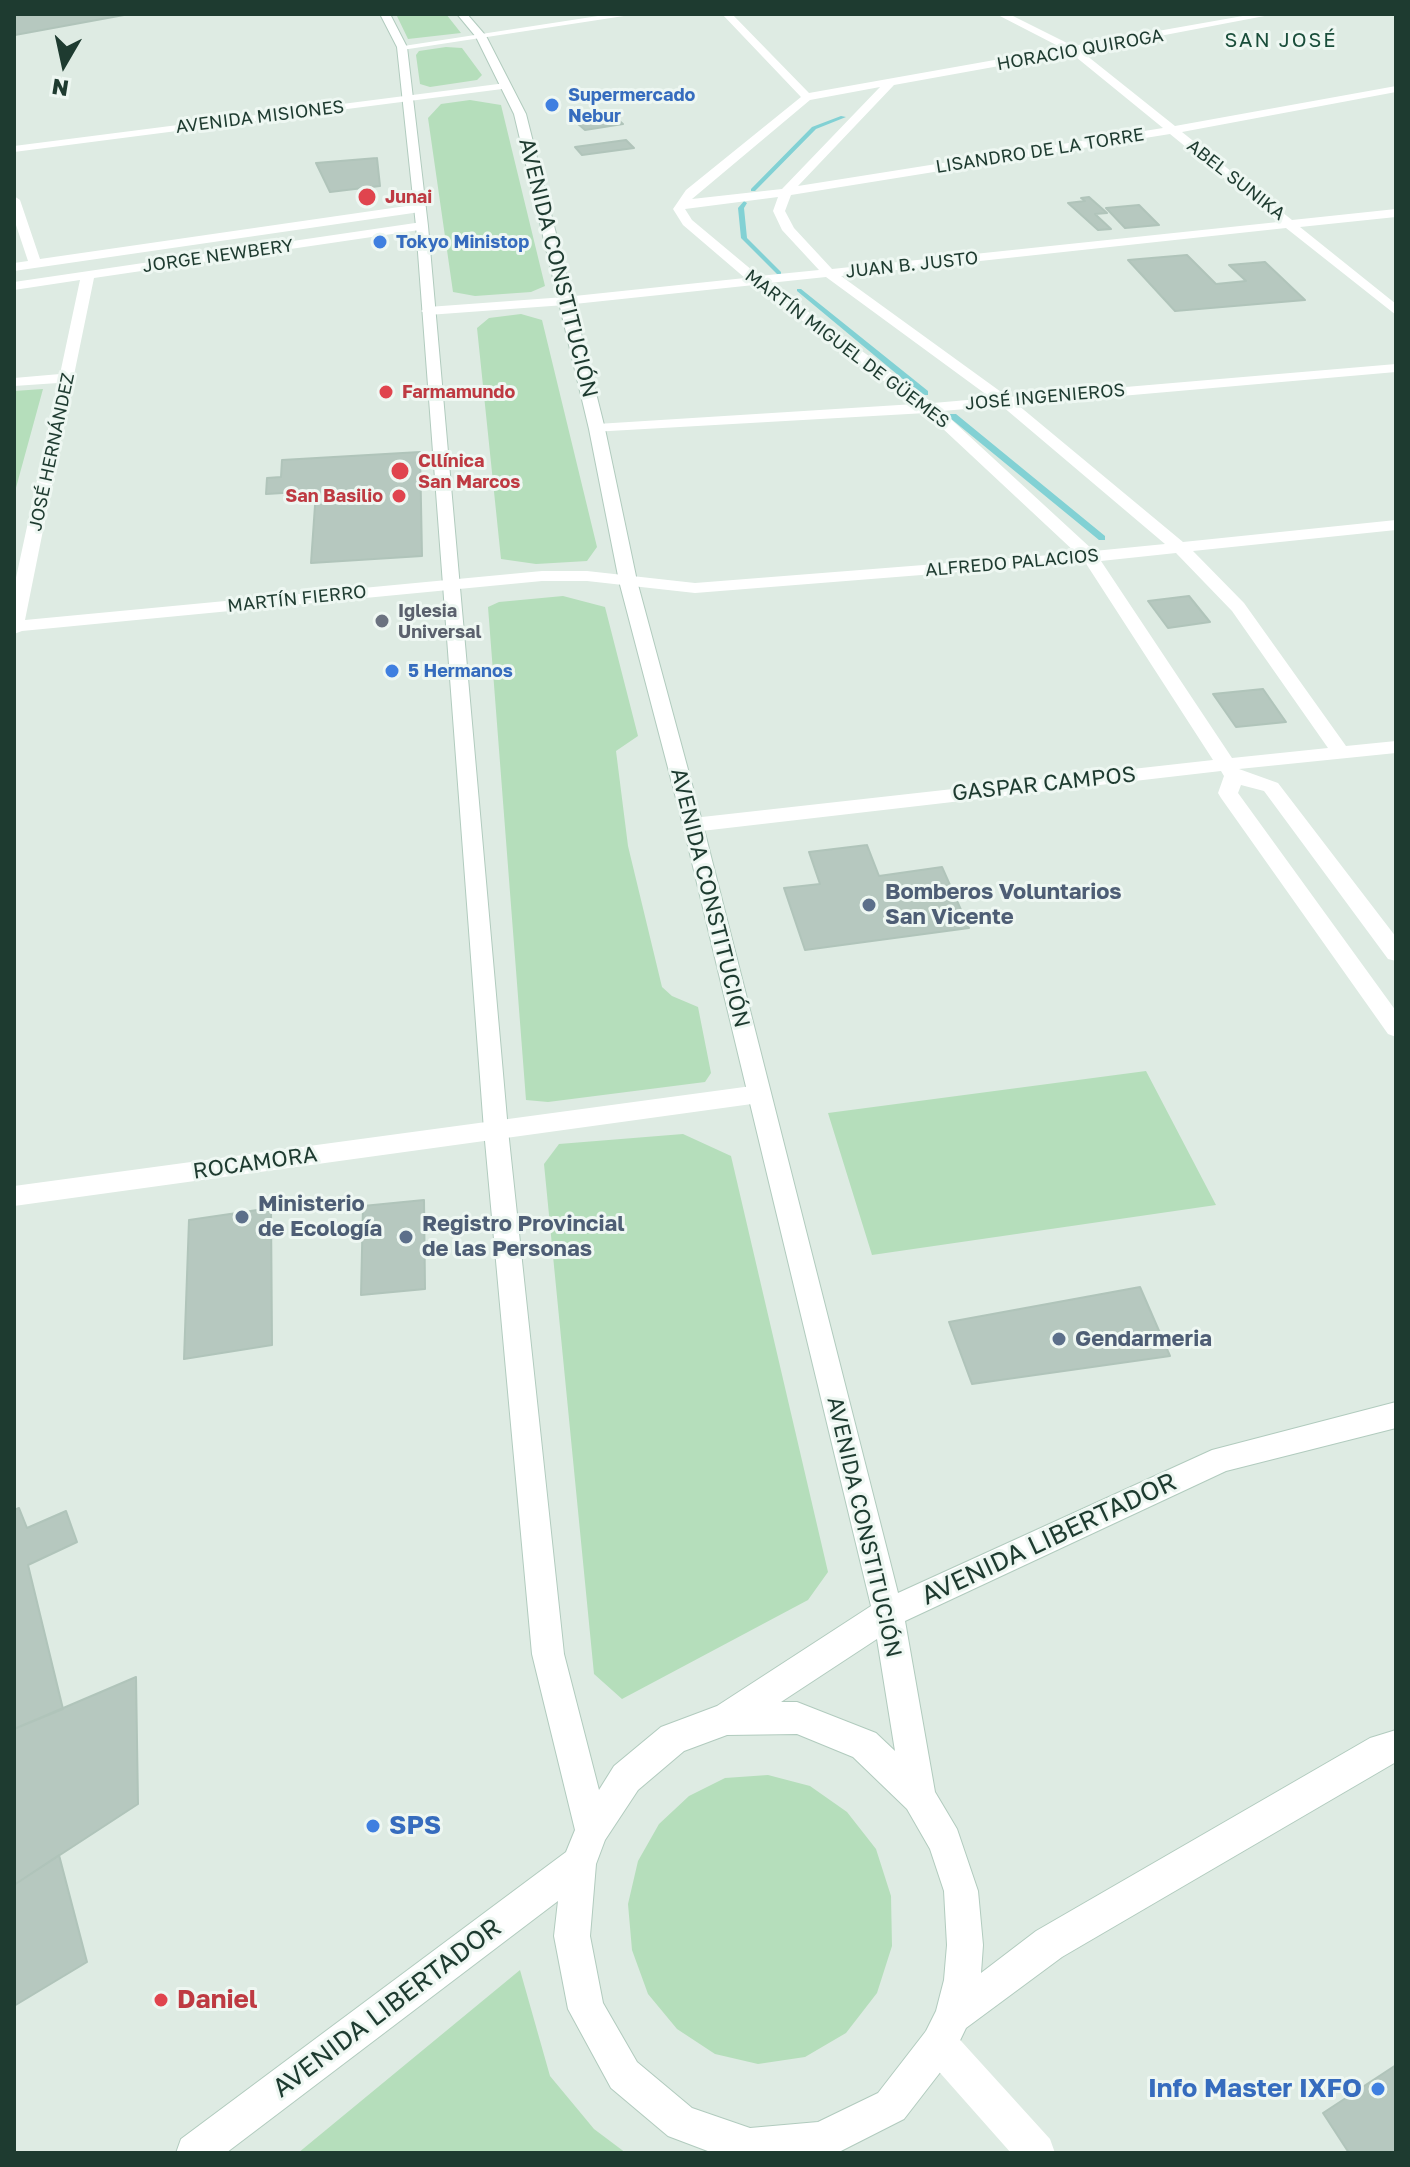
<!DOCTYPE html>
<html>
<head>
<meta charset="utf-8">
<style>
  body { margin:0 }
  #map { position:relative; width:1410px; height:2167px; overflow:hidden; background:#deebe3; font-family:"Golos Text",sans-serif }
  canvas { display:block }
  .frame { position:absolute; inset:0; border:16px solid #1e3b30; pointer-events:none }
  .north { position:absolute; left:24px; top:24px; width:80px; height:80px; -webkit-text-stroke:6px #eef7f2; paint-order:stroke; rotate:189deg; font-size:22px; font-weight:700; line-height:32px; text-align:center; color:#1e3b30 }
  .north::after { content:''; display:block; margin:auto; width:28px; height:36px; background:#1e3b30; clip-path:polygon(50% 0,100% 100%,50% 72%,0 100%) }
</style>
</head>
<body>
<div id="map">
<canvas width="1410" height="2167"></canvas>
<div class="frame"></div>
<div class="north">N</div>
</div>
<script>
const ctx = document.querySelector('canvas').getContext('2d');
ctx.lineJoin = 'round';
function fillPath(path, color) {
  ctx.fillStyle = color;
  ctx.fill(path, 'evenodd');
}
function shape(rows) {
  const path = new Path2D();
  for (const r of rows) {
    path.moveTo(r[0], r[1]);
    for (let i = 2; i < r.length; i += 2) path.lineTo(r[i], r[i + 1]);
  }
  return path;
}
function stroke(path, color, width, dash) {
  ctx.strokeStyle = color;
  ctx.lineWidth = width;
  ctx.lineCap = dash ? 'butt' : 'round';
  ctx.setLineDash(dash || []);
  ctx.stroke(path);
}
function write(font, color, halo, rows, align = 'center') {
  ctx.font = font + ' "Golos Text",sans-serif';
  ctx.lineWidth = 6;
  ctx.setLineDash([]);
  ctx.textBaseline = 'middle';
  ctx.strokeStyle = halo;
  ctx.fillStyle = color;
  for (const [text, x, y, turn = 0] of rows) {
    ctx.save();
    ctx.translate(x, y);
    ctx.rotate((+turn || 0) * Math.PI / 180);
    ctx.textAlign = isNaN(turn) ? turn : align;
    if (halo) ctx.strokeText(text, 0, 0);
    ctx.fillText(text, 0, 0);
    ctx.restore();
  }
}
const green = shape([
  [396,14,446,14,461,33,408,39],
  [446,47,462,48,482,75,477,80,430,87,420,84,416,55,419,51],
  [470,100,501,105,545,286,531,292,475,296,453,292,428,118,441,104],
  [521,314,542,320,597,547,587,561,536,564,501,559,477,328,489,318],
  [43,389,14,495,14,391],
  [563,596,605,607,638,736,616,751,628,846,662,987,672,996,698,1007,711,1073,705,1082,548,1102,526,1100,488,607,499,602],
  [1146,1071,1216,1205,872,1255,828,1113],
  [683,1134,731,1156,828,1572,808,1600,622,1699,594,1674,544,1164,559,1144],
  [768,1775,810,1786,847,1812,876,1849,891,1896,892,1946,877,1993,846,2033,805,2057,758,2064,715,2054,677,2029,648,1994,632,1950,628,1904,638,1861,659,1824,689,1796,725,1778],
  [520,1970,550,2076,594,2129,626,2153,298,2153]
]);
const stream = shape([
  [841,116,846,117,816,129,755,191,751,191,751,189,812,127,841,116],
  [744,201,747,203,744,208,747,238,781,272,781,274,777,274,741,238,738,208,744,201],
  [797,289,801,289,928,391,928,395,922,395,797,291,797,289],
  [950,414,956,414,1105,536,1105,540,1099,540,950,418,950,414]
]);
const building = shape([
  [14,14,122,14,124,15,15,35,14,14],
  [608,111,623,124,585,130,570,117,608,111],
  [626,140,634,148,582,155,575,147,626,140],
  [377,158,380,186,330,192,316,163,377,158],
  [1089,197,1107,213,1095,214,1111,229,1098,230,1068,203,1085,201,1081,198,1089,197],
  [1139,205,1159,225,1125,228,1106,208,1139,205],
  [1187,255,1216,284,1246,281,1229,265,1265,262,1305,300,1175,311,1128,260,1187,255],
  [420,452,422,556,311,563,316,491,266,494,267,478,281,477,282,460,420,452],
  [1189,596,1210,622,1168,628,1148,601,1189,596],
  [1263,689,1286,722,1236,727,1213,694,1263,689],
  [867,845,879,876,942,867,969,928,805,950,784,888,820,884,809,852,867,845],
  [424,1200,425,1289,361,1295,363,1206,424,1200],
  [271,1208,272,1345,184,1359,189,1220,271,1208],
  [1140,1287,1170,1356,972,1384,949,1322,1140,1287],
  [19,1508,27,1528,66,1511,77,1542,28,1565,63,1709,14,1729,14,1510,19,1508],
  [136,1677,138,1804,14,1885,14,1729,136,1677],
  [59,1855,87,1962,14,2006,14,1885,59,1855],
  [1396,2065,1396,2153,1349,2153,1323,2113,1396,2065]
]);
const minor = shape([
  [611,14,637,14,402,50,397,47,611,14],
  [722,14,732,14,809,93,1062,48,996,14,1009,14,1073,46,1254,14,1275,14,1081,51,1175,126,1396,86,1396,92,1182,132,1292,220,1396,209,1396,217,1300,227,1396,304,1396,315,1286,228,841,276,1008,397,1396,364,1396,372,1018,405,1183,542,1396,520,1396,530,1193,551,1244,603,1346,746,1396,741,1396,753,1239,769,1278,783,1396,937,1396,961,1388,959,1264,791,1241,785,1238,793,1396,1011,1396,1037,1388,1034,1221,798,1218,793,1224,776,1221,771,693,832,686,830,683,825,686,820,693,818,1213,760,1085,562,695,593,587,581,542,581,22,631,14,634,14,587,58,383,14,386,14,378,60,374,80,280,14,290,14,282,422,222,426,223,426,229,94,278,74,375,76,378,73,381,25,620,542,571,587,571,695,583,1076,553,926,413,592,432,592,426,597,424,915,404,754,285,565,305,428,315,421,311,428,307,565,297,745,278,683,225,673,209,686,190,801,97,722,14],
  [1071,53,1163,128,798,186,894,85,1071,53],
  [880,87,782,189,692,199,810,100,880,87],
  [1170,134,1278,222,832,269,794,228,785,211,791,195,1170,134],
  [778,197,773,211,782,230,819,270,759,276,692,220,685,209,778,197],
  [826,277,991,398,933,403,769,283,826,277],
  [1002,406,1165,544,1094,551,942,411,1002,406],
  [1176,553,1232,611,1328,748,1232,758,1101,561,1176,553],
  [506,83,510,84,510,88,14,152,14,146,506,83],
  [14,196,20,200,40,259,420,204,426,208,420,212,14,271,14,263,28,261,14,219,14,196],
  [759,1085,768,1088,771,1094,768,1100,759,1103,14,1206,14,1186,759,1085],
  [939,2026,952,2031,1050,2139,1055,2153,1011,2153,926,2057,921,2044,926,2031,939,2026]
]);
const secondary = shape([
  [380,14,390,14,407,47,428,226,508,1130,564,1654,599,1790,614,1766,661,1727,717,1706,871,1606,683,825,619,581,589,429,514,114,476,37,457,14,467,14,486,36,526,114,605,429,637,581,703,825,898,1593,1212,1450,1396,1402,1396,1428,1226,1471,905,1621,935,1792,957,1829,978,1891,983,1945,981,1973,1036,1931,1370,1738,1396,1730,1396,1762,1062,1957,966,2028,952,2057,904,2119,837,2153,713,2153,668,2136,611,2088,568,2009,554,1936,558,1901,226,2153,176,2153,181,2139,566,1852,575,1830,532,1654,484,1130,416,226,397,47,380,14],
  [877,1639,895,1751,876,1733,797,1702,781,1702,877,1639],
  [797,1734,853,1757,907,1809,930,1849,944,1891,947,1945,944,1980,936,2011,926,2031,878,2093,818,2122,750,2128,692,2108,637,2062,603,2003,590,1936,596,1864,605,1840,638,1790,684,1751,727,1735,797,1734]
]);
const markers = [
  [552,105,8,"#3f7fe0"],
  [367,197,10,"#e0444e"],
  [380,242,8,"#3f7fe0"],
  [386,392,8,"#e0444e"],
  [400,471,10,"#e0444e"],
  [399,496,8,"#e0444e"],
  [382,621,8,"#6b7280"],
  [392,671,8,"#3f7fe0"],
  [869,905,8,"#5c6f8a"],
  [242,1217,8,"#5c6f8a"],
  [406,1237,8,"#5c6f8a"],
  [1059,1339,8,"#5c6f8a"],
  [373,1826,8,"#3f7fe0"],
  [161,2000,8,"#e0444e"],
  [1378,2089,8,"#3f7fe0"]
];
const farStreetnames = [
  ["HORACIO QUIROGA",1080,50,-10],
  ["AVENIDA MISIONES",260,117,-7],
  ["LISANDRO DE LA TORRE",1040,151,-9],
  ["ABEL SUNIKA",1236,180,38],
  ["JORGE NEWBERY",218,256,-8],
  ["JUAN B. JUSTO",912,265,-6],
  ["MARTÍN MIGUEL DE GÜEMES",847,349,37],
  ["JOSÉ INGENIEROS",1045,397,-5],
  ["JOSÉ HERNÁNDEZ",52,452,-78],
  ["ALFREDO PALACIOS",1012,563,-5],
  ["MARTÍN FIERRO",297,599,-6]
];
const farShopnames = [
  ["Supermercado",568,95],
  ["Nebur",568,116],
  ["Tokyo Ministop",396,242],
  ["5 Hermanos",408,671]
];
const farHealthnames = [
  ["Junai",385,197],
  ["Farmamundo",402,392],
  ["Cllínica",418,461],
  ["San Marcos",418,482],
  ["San Basilio",383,496,"right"]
];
const farWorshipnames = [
  ["Iglesia",398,611],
  ["Universal",398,632]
];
const farNeighbourhoodnames = [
  ["SAN JOSÉ",1281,41]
];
const streetNames = [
  ["AVENIDA CONSTITUCIÓN",558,268,76],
  ["GASPAR CAMPOS",1044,784,-6],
  ["AVENIDA CONSTITUCIÓN",710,898,76],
  ["ROCAMORA",255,1163,-8],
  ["AVENIDA CONSTITUCIÓN",864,1527,77]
];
const serviceNames = [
  ["Bomberos Voluntarios",885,892],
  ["San Vicente",885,917],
  ["Ministerio",258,1204],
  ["de Ecología",258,1229],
  ["Registro Provincial",422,1224],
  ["de las Personas",422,1249],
  ["Gendarmeria",1075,1339]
];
const nearStreetnames = [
  ["AVENIDA LIBERTADOR",1049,1539,-25],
  ["AVENIDA LIBERTADOR",387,2008,-37]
];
const nearShopnames = [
  ["SPS",389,1826],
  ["Info Master IXFO",1362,2089,"right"]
];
const nearHealthnames = [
  ["Daniel",177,2000]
];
fillPath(green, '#b5debb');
fillPath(stream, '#82d1d4');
fillPath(building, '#b6c8bf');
stroke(building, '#b0c4ba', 2);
stroke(secondary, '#b1cbbe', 2);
fillPath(minor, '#fff');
fillPath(secondary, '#fff');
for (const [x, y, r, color] of markers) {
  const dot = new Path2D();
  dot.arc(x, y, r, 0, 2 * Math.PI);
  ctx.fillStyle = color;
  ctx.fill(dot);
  stroke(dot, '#eef7f2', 3);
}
write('18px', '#1e3b30', '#eef7f2', farStreetnames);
write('bold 18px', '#366cbe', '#eef7f2', farShopnames, 'left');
write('bold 18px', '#be3a42', '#eef7f2', farHealthnames, 'left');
write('bold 18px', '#5b616d', '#eef7f2', farWorshipnames, 'left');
ctx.letterSpacing = '2px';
write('20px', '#1a4e3b', '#eef7f2', farNeighbourhoodnames);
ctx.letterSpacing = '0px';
write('22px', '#1e3b30', '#eef7f2', streetNames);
write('bold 22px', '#4e5e75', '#eef7f2', serviceNames, 'left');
write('26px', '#1e3b30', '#eef7f2', nearStreetnames);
write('bold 26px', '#366cbe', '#eef7f2', nearShopnames, 'left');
write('bold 26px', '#be3a42', '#eef7f2', nearHealthnames, 'left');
</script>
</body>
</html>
